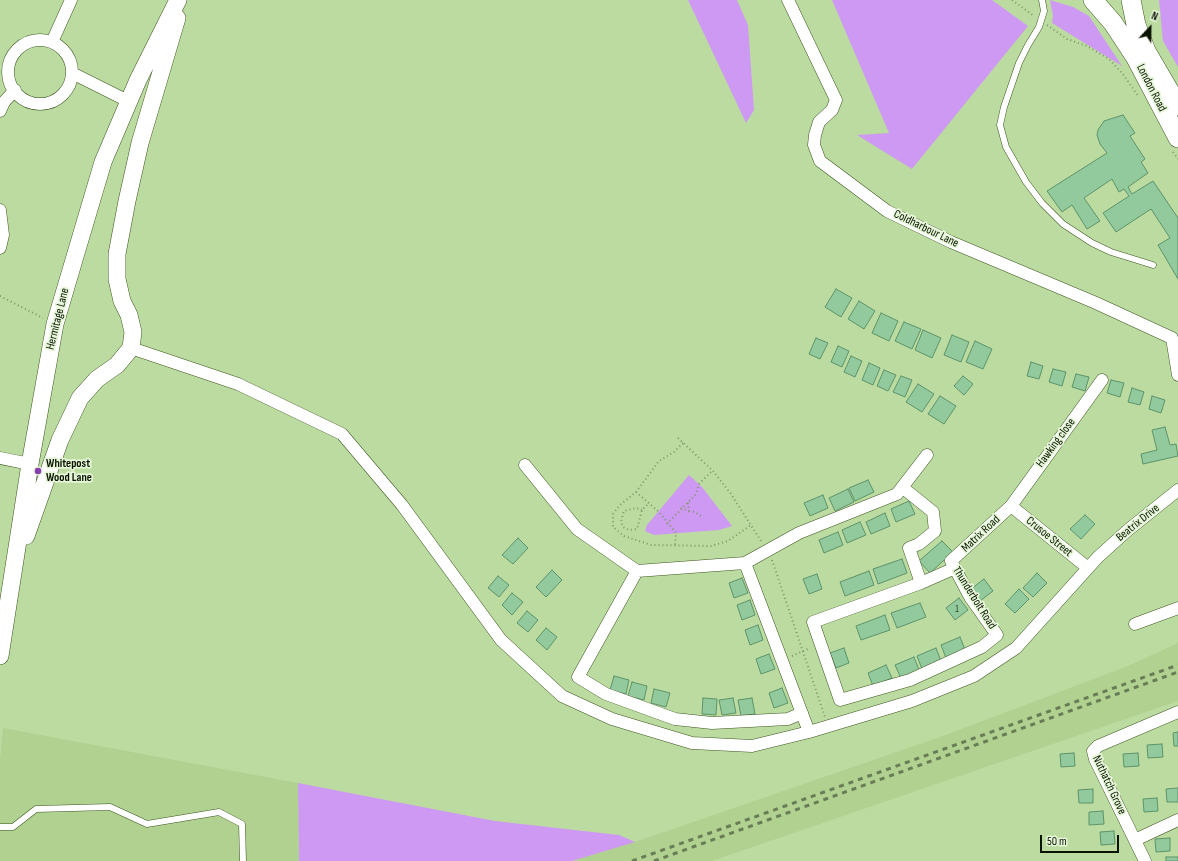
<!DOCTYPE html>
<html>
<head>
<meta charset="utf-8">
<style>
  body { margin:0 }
  #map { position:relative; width:1178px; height:861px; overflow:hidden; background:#bcdba0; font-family:"Sofia Sans Condensed",sans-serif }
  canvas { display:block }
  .north { position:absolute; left:1130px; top:8px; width:40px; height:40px; -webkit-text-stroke:3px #e6f6d8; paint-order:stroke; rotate:22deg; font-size:11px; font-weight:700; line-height:16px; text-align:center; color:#0a1401 }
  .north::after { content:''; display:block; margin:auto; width:14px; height:18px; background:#0a1401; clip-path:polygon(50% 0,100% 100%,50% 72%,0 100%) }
  .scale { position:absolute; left:1040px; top:835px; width:79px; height:18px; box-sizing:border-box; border:2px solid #0a1401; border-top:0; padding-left:5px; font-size:12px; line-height:14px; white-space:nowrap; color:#0a1401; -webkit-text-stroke:3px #e6f6d8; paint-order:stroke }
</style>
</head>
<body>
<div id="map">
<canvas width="1178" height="861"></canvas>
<div class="north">N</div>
<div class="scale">50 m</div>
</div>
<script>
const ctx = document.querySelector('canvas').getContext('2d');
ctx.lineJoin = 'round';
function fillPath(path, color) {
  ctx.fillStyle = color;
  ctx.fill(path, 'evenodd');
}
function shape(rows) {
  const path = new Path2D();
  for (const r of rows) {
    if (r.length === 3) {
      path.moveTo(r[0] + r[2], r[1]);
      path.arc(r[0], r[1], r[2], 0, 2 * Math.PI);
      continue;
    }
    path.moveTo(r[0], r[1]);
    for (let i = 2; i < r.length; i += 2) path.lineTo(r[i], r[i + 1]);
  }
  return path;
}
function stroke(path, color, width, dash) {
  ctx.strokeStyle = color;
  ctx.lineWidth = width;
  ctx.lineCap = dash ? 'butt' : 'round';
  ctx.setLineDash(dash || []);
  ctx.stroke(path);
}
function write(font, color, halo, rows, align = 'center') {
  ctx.font = font + ' "Sofia Sans Condensed",sans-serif';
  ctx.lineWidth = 3.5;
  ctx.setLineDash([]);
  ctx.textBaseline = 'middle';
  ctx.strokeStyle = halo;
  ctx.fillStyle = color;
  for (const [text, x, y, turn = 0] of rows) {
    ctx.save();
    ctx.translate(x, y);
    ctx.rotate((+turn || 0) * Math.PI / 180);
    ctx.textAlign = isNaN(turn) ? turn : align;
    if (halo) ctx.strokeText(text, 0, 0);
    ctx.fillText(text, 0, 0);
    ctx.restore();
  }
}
const built = shape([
  [1178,643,1178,701,712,861,572,861,644,839,943,736,1128,666],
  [3,728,298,783,299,861,0,861,0,760]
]);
const green = shape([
  [688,0,737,0,748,25,754,110,746,123],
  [832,0,992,0,1028,26,912,169,857,135,889,133],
  [1050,0,1073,7,1089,16,1122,66,1052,23,1053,16],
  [1159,0,1178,0,1178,67,1163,41],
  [689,475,702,487,732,526,719,530,654,535,645,531,647,525],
  [298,783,495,821,619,835,635,842,572,861,299,861]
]);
const building = shape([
  [1123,115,1135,133,1130,136,1145,159,1141,162,1148,173,1128,187,1132,194,1153,181,1178,218,1178,279,1158,245,1170,238,1151,209,1116,232,1103,213,1129,196,1124,189,1119,192,1112,179,1084,198,1100,221,1087,229,1072,205,1062,212,1047,191,1107,153,1100,144,1097,135,1098,130,1104,121,1123,115],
  [836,289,852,298,841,317,825,307,836,289],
  [859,301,875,311,864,329,848,319,859,301],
  [881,313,898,321,889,341,872,333,881,313],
  [904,322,921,329,912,349,895,341,904,322],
  [923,330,941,338,932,358,915,350,923,330],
  [952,335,969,342,961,362,944,355,952,335],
  [816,338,828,343,820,359,809,354,816,338],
  [975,341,992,349,983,369,966,362,975,341],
  [838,346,849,351,842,367,831,362,838,346],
  [851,356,862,361,855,377,844,372,851,356],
  [1031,362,1043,366,1039,379,1027,376,1031,362],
  [869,363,880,368,873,385,862,380,869,363],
  [1053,369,1066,372,1062,386,1049,382,1053,369],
  [884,370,896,375,888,391,877,386,884,370],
  [1076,374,1089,377,1085,391,1072,387,1076,374],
  [901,376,912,380,905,397,893,392,901,376],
  [963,376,973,384,964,395,954,386,963,376],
  [1111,380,1124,383,1120,397,1107,393,1111,380],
  [918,384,934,394,922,412,906,402,918,384],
  [1132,388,1144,392,1140,405,1128,402,1132,388],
  [940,396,956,406,944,424,928,414,940,396],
  [1152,396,1165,400,1161,413,1149,409,1152,396],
  [1165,427,1170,445,1176,444,1178,456,1143,464,1141,454,1157,450,1152,430,1165,427],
  [868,480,874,492,855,501,849,488,868,480],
  [848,489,854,502,835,511,829,498,848,489],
  [823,495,828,508,810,516,804,503,823,495],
  [909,501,915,514,896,522,891,509,909,501],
  [885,513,890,526,871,534,866,522,885,513],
  [1085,515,1095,524,1081,539,1070,529,1085,515],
  [860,522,866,535,847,543,842,530,860,522],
  [838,532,843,545,824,553,819,540,838,532],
  [518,538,528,548,513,564,502,555,518,538],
  [942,541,953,552,930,573,919,561,942,541],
  [902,559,907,573,878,584,873,569,902,559],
  [552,570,562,580,546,597,536,587,552,570],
  [869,571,874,585,845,596,840,582,869,571],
  [1037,573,1047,583,1033,597,1023,588,1037,573],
  [817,574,822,589,809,594,803,579,817,574],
  [498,576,509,585,499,597,488,588,498,576],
  [742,578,748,593,734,598,729,583,742,578],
  [984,579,993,591,980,601,971,589,984,579],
  [1019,589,1029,599,1015,613,1005,604,1019,589],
  [512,593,523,602,512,615,502,605,512,593],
  [959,598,968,610,955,620,946,608,959,598],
  [750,600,755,615,742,620,737,605,750,600],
  [920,603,926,617,897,628,891,613,920,603],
  [527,611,538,620,528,632,517,623,527,611],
  [885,615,890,630,861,640,856,626,885,615],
  [758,625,763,640,750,645,745,630,758,625],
  [546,628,557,637,547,650,536,640,546,628],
  [960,637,965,650,946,658,941,645,960,637],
  [844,648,849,663,836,668,830,653,844,648],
  [936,648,941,661,922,669,917,656,936,648],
  [769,654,775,669,761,674,756,659,769,654],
  [914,657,919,670,901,678,895,665,914,657],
  [886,665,892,678,873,686,868,673,886,665],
  [614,676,629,680,626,694,610,690,614,676],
  [632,682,647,686,644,700,628,696,632,682],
  [782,688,788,703,774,708,769,693,782,688],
  [654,689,670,693,666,707,651,703,654,689],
  [703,698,717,699,716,715,702,714,703,698],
  [733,698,736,713,722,715,719,700,733,698],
  [752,698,755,714,741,716,738,700,752,698],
  [1178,732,1178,746,1174,746,1173,733,1178,732],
  [1162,744,1163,757,1148,758,1147,745,1162,744],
  [1074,753,1075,766,1061,767,1060,754,1074,753],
  [1138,753,1139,766,1124,767,1123,754,1138,753],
  [1178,788,1178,802,1167,802,1166,789,1178,788],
  [1093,789,1093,803,1079,803,1078,790,1093,789],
  [1157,798,1158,811,1144,812,1143,799,1157,798],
  [1103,811,1104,824,1089,825,1089,812,1103,811],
  [1114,831,1115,844,1101,845,1100,832,1114,831],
  [1170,838,1170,851,1156,852,1155,839,1170,838],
  [1166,857,1178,857,1178,861,1166,861,1166,857]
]);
const path = shape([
  [1012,0,1034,16],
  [1047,25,1067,39,1087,46,1109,59,1122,73,1139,97],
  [1173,152,1178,159],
  [0,296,43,318],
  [678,438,713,471,731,494,761,541],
  [683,443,674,452,659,461,636,492,620,505,613,514,613,527,624,536,651,545,711,546,728,541,751,525],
  [636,492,659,512,676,533,675,546],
  [681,508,689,511,688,502],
  [642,510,636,508,624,511,621,521,623,527,629,530,637,529,642,510,649,503],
  [689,511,695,512,701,516],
  [667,524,696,494,699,484,712,471],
  [772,560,825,717],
  [792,656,810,648]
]);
const lane = shape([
  [1042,0,1044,11,1039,27,1028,45,1019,63,1004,107,1000,125,1006,147,1026,182,1042,203,1063,224,1092,243,1111,252,1153,265],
  [0,827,13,827,36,809,110,807,147,824,219,812,242,824,243,861]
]);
const street = shape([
  [788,0,836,100,832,110,819,122,815,135,814,145,820,161,887,211,951,242,1096,303,1172,338,1178,375],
  [40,72,32],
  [52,42,71,0],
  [72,73,128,101],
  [0,111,4,102,15,90],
  [0,210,3,235,0,248],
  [131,348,238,384,342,434,402,505,501,640,562,696,612,719,692,743,752,746,809,732,912,701,974,676,1016,648,1098,557,1128,530,1178,490],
  [0,458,30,464],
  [525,465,577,529,637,571,578,677,606,694,675,719,712,723,788,719,802,713],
  [902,487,933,512,935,531,919,544,909,548,921,583,813,622,840,700,910,680,982,647,997,635,970,597,951,561,1011,506,1102,380],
  [1011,506,1088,568],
  [745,563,799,533,897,494,927,455],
  [637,571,745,563,809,732],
  [921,583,955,568],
  [1135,624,1178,608],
  [1135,840,1178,820],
  [1145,861,1095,759,1093,751,1098,746,1178,712]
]);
const secondary = shape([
  [26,536,60,440,80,398,97,379,117,365,131,348,133,332,129,315,122,301,117,279,117,254,127,201,140,143,177,18],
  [0,656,30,464,55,324,103,162,138,80,178,0]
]);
const primary = shape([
  [1093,0,1113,23,1136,58,1178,138],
  [1131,0,1136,25,1146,51,1178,106]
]);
const rail = shape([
  [632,861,1178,665],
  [654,861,1178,672]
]);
const markers = [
  [38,471,4,"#863eb1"]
];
const numberNames = [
  ["1",957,609]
];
const streetNames = [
  ["London Road",1151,88,63],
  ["Coldharbour Lane",926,229,26],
  ["Hermitage Lane",58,319,-76],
  ["Hawking close",1056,443,-54],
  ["Beatrix Drive",1138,523,-39],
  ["Matrix Road",981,534,-43],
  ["Crusoe Street",1049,537,39],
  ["Thunderbolt Road",974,598,58],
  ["Nuthatch Grove",1109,785,65]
];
const poiNames = [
  ["Whitepost",46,464],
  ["Wood Lane",46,478]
];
fillPath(built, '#b0d190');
fillPath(green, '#ce99f3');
fillPath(building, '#92ca9d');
stroke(building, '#5d9369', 1);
stroke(lane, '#3d5620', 7);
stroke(street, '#3d5620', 13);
stroke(secondary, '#3d5620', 18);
stroke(primary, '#3d5620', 20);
stroke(path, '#7f9669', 2, [1, 3]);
stroke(lane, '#fff', 6);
stroke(street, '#fff', 12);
stroke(secondary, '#fff', 17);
stroke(primary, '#fff', 19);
stroke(rail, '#687d55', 3, [5, 5]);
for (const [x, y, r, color] of markers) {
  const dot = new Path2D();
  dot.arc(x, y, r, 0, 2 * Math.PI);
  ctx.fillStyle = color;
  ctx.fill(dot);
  stroke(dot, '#e6f6d8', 1.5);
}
write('10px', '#2c4228', null, numberNames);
write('12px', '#0a1401', '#e6f6d8', streetNames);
write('bold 12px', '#0a1401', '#e6f6d8', poiNames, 'left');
</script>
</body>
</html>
